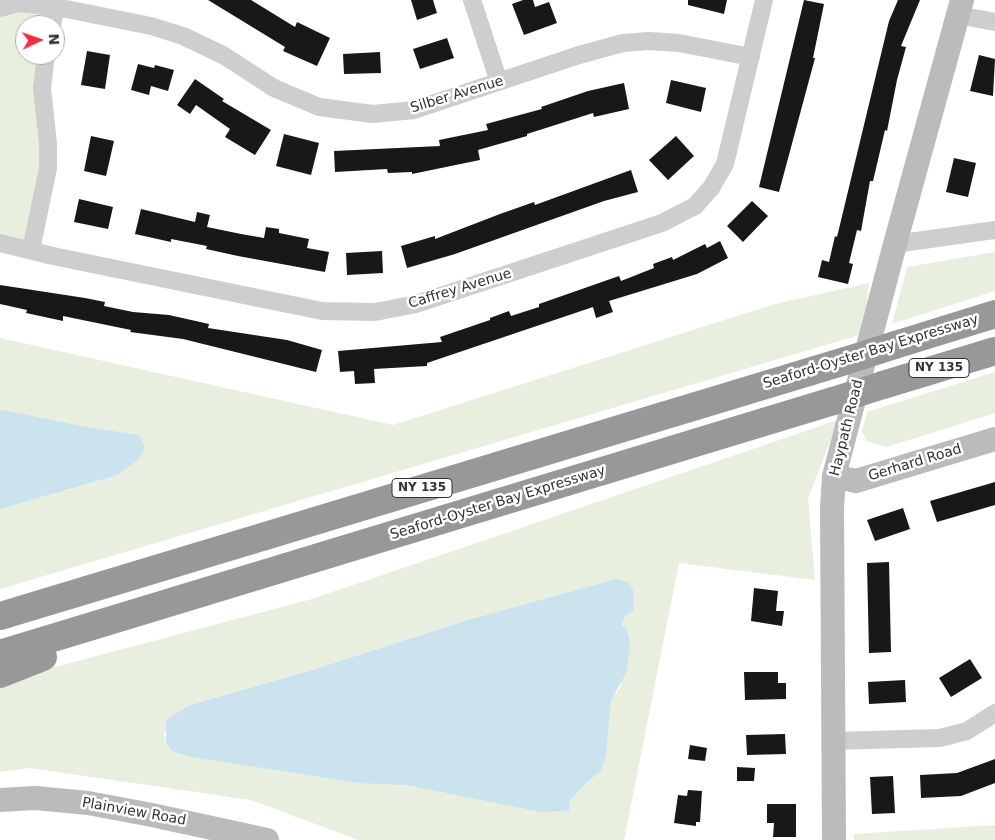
<!DOCTYPE html>
<html>
<head>
<meta charset="utf-8">
<style>
  body { margin:0 }
  #map { position:relative; width:995px; height:840px; overflow:hidden; background:#fff; font-family:"DejaVu Sans",sans-serif }
  canvas { display:block }
  .north { position:absolute; left:15px; top:15px; width:50px; height:50px; box-sizing:border-box; background:#fff; border:1px solid #adadad; border-radius:50%; rotate:87deg; font-size:14px; font-weight:700; line-height:20px; text-align:center; color:#313131 }
  .north::after { content:''; display:block; margin:auto; width:18px; height:22px; background:#f02c42; clip-path:polygon(50% 0,100% 100%,50% 72%,0 100%) }
</style>
</head>
<body>
<div id="map">
<canvas width="995" height="840"></canvas>
<div class="north">N</div>
</div>
<script>
const ctx = document.querySelector('canvas').getContext('2d');
ctx.lineJoin = 'round';
function fillPath(path, color) {
  ctx.fillStyle = color;
  ctx.fill(path, 'evenodd');
}
function shape(rows) {
  const path = new Path2D();
  for (const r of rows) {
    path.moveTo(r[0], r[1]);
    for (let i = 2; i < r.length; i += 2) path.lineTo(r[i], r[i + 1]);
  }
  return path;
}
function stroke(path, color, width, dash) {
  ctx.strokeStyle = color;
  ctx.lineWidth = width;
  ctx.lineCap = dash ? 'butt' : 'round';
  ctx.setLineDash(dash || []);
  ctx.stroke(path);
}
function write(font, color, halo, rows, align = 'center') {
  ctx.font = font + ' "DejaVu Sans",sans-serif';
  ctx.lineWidth = 5;
  ctx.setLineDash([]);
  ctx.textBaseline = 'middle';
  ctx.strokeStyle = halo;
  ctx.fillStyle = color;
  for (const [text, x, y, turn = 0] of rows) {
    ctx.save();
    ctx.translate(x, y);
    ctx.rotate((+turn || 0) * Math.PI / 180);
    ctx.textAlign = isNaN(turn) ? turn : align;
    if (halo) ctx.strokeText(text, 0, 0);
    ctx.fillText(text, 0, 0);
    ctx.restore();
  }
}
const green = shape([
  [56,7,52,25,25,25,25,55,46,55,48,144,31,250,0,243,0,8],
  [995,252,995,291,892,324,907,267],
  [869,283,863,334,0,589,0,509,118,475,139,435,77,425,0,409,0,338,393,425,775,304],
  [995,372,995,413,887,447,866,441,862,431,867,412],
  [838,420,808,499,815,580,679,563,624,840,358,840,251,800,30,768,0,772,0,686,36,672,312,599],
  [616,579,623,617,621,686,611,701,606,755,601,771,586,783,569,800,540,812,406,785,173,752,166,743,164,733,190,705,312,670,471,619],
  [995,825,995,840,854,840,854,834]
]);
const water = shape([
  [0,409,77,425,139,435,145,446,139,459,118,475,0,509],
  [616,579,628,582,633,589,634,610,624,617,622,625,627,631,630,642,627,671,611,701,606,755,601,771,586,783,570,800,569,811,540,812,406,785,360,783,192,757,173,752,166,743,166,720,190,705,312,670,471,619]
]);
const building = shape([
  [208,0,251,0,295,27,297,22,330,38,317,66,283,51,285,47],
  [411,0,433,0,437,13,417,20],
  [523,0,533,0,535,7,549,2,557,23,524,35,512,4],
  [688,0,727,0,724,14,688,5],
  [804,0,824,4,813,58,815,58,779,192,759,187],
  [898,0,920,0,901,46,906,47,897,80,887,131,885,130,873,181,870,181,861,231,857,230,849,263,853,264,848,284,818,277,822,260,829,262,835,236,837,237,889,21],
  [447,38,454,58,420,69,413,49],
  [87,51,110,55,105,89,81,85],
  [380,52,381,73,344,74,343,54],
  [979,55,995,59,993,96,970,91],
  [138,64,154,68,155,65,174,70,168,91,151,86,149,95,131,90],
  [195,79,224,99,222,101,271,130,255,155,225,137,230,129,196,105,190,114,177,105],
  [671,80,706,88,701,112,666,103],
  [624,83,629,109,594,117,593,113,527,134,527,136,478,150,480,160,412,174,412,172,388,173,387,169,335,172,334,151,440,146,439,140,488,130,486,124,542,109,541,107,588,91],
  [284,134,319,143,311,175,276,166],
  [91,136,114,141,106,176,84,171],
  [676,136,694,156,668,180,649,160],
  [954,158,976,163,968,197,946,192],
  [631,170,638,192,604,201,455,254,407,268,401,246,435,236,435,239,500,214,534,202,535,205],
  [79,199,113,207,108,229,74,222],
  [752,201,768,216,743,242,727,226],
  [141,209,195,222,197,212,210,215,207,227,241,234,264,238,266,227,279,229,279,233,309,239,307,248,329,252,325,272,238,256,206,249,207,246,171,239,171,242,135,234],
  [720,241,728,258,697,274,609,301,613,312,596,318,593,307,427,363,427,366,374,369,375,383,355,384,354,371,340,372,338,351,442,342,440,337,490,320,490,318,509,311,511,316,539,307,539,304,619,276,621,281,654,268,653,264,672,257,673,260,705,244,707,248],
  [382,251,383,273,347,275,346,253],
  [0,285,85,298,105,302,104,306,133,312,169,315,209,324,208,328,287,340,322,350,316,372,183,339,130,332,131,330,63,316,63,321,26,313,27,310,0,304],
  [995,482,995,505,937,522,930,501],
  [903,508,910,529,875,541,867,520],
  [889,562,891,652,869,653,867,563],
  [754,588,778,591,776,611,784,611,782,626,751,621],
  [970,659,982,678,951,697,939,678],
  [744,672,778,672,778,683,786,683,786,699,745,700],
  [905,680,906,702,869,704,868,682],
  [785,734,786,754,747,755,746,735],
  [690,745,707,748,705,761,688,759],
  [995,759,995,783,961,796,921,798,920,775,957,773],
  [737,767,755,768,754,781,737,781],
  [893,776,895,813,872,814,870,777],
  [688,790,702,791,700,822,696,822,696,826,674,823,678,795,687,796],
  [767,804,796,804,796,837,773,837,774,823,767,823]
]);
const street = shape([
  [472,0,499,82],
  [0,8,19,3,56,7,151,26,183,36,223,55,274,88,319,107,373,114,414,110,579,55,623,43,649,41,679,43,751,57],
  [957,15,995,22],
  [52,25,56,7],
  [0,243,53,256,322,311,375,312,416,304,662,223,695,206,711,188,725,164,764,0],
  [895,244,995,230],
  [31,250,48,168,48,144,42,88,46,55],
  [833,741,940,738,967,731,995,713]
]);
const secondary = shape([
  [834,476,856,481,995,439],
  [0,800,35,798,88,803,152,815,267,840],
  [834,840,832,508,834,476,895,244,962,0]
]);
const highway = shape([
  [895,345,995,314],
  [883,385,995,351],
  [0,616,845,361],
  [0,654,833,401],
  [0,674,43,657]
]);
const highwayBridge = shape([
  [845,361,895,345],
  [833,401,883,385]
]);
const shields = [
  [939,368,60],
  [422,488,60]
];
const shieldNames = [
  ["NY 135",939,368],
  ["NY 135",422,488]
];
const streetNames = [
  ["Silber Avenue",457,95,-17],
  ["Caffrey Avenue",460,289,-17],
  ["Seaford-Oyster Bay Expressway",871,352,-17],
  ["Haypath Road",847,428,-76],
  ["Gerhard Road",915,463,-17],
  ["Seaford-Oyster Bay Expressway",498,503,-17],
  ["Plainview Road",134,812,10]
];
fillPath(green, '#e8efdf');
fillPath(water, '#cbe2ef');
fillPath(building, '#181818');
stroke(street, '#cecece', 18);
stroke(secondary, '#bbb', 24);
stroke(highway, '#989898', 28);
stroke(highwayBridge, '#989898', 28);
for (const [x, y, w] of shields) {
  const box = new Path2D();
  box.roundRect(x - w / 2, y - 9.5, w, 19, 4);
  ctx.fillStyle = '#fff';
  ctx.fill(box);
  stroke(box, '#313131', 1);
}
write('bold 12px', '#313131', null, shieldNames);
write('14px', '#313131', '#fff', streetNames);
</script>
</body>
</html>
